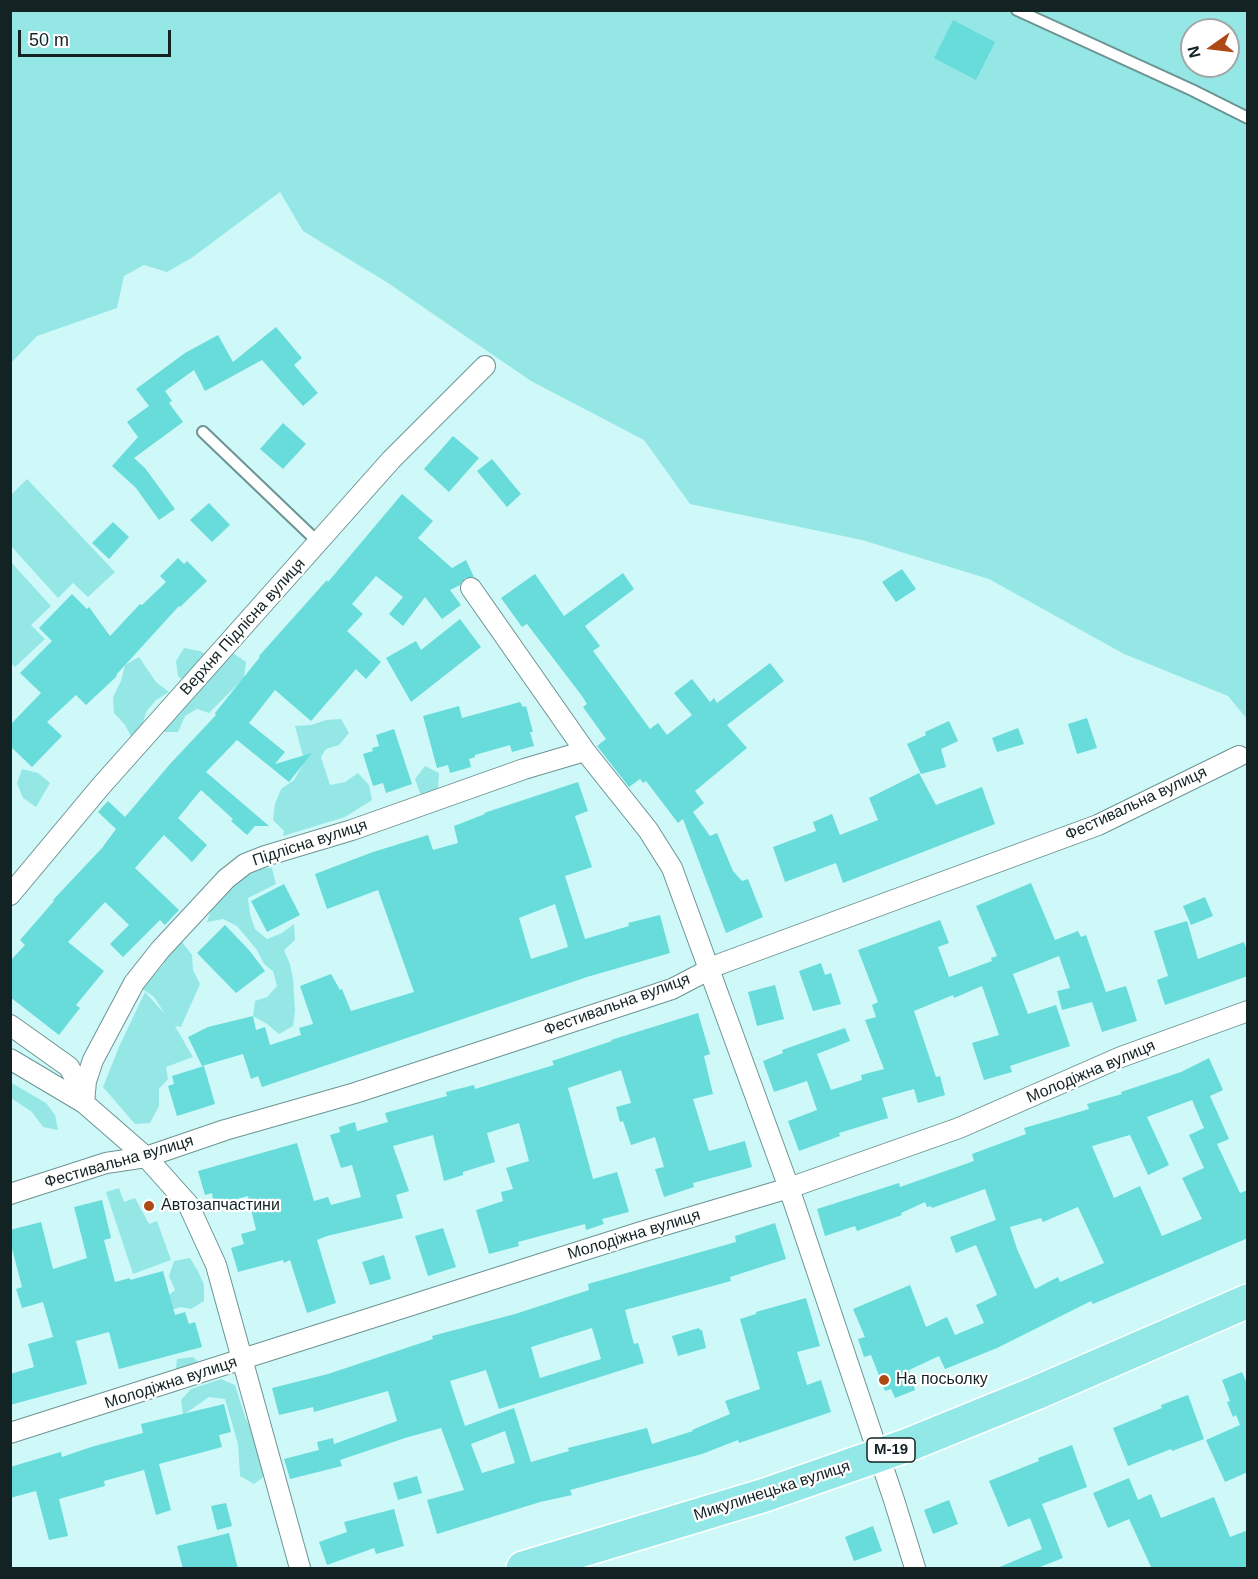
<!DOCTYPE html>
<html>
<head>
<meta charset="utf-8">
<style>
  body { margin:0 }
  #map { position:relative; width:1258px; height:1579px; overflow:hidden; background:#cef9f8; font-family:Arial,sans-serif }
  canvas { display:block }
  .frame { position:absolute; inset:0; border:12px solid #132323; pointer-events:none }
  .north { position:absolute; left:1180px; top:18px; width:60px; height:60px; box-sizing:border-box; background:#fff; border:2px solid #a1a7a7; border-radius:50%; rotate:256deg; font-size:16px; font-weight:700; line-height:24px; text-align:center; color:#132323 }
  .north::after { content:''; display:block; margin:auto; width:21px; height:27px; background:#ad4915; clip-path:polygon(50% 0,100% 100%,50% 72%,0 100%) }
  .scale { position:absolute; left:18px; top:30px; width:153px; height:27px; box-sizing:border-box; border:3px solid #132323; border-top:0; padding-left:8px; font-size:18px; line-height:21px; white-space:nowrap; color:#132323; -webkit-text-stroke:4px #fff; paint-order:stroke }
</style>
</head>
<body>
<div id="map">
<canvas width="1258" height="1579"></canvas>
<div class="frame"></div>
<div class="north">N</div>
<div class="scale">50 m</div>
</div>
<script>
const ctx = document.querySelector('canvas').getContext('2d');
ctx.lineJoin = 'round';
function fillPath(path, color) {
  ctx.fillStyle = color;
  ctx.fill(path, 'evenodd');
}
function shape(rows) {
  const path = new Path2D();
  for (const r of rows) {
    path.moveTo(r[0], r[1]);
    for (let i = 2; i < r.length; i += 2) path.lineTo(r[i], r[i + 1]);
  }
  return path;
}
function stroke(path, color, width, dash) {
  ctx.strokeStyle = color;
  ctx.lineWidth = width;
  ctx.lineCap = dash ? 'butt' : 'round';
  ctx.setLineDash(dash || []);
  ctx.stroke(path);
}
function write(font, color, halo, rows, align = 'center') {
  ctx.font = font + ' Arial,sans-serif';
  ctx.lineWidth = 4.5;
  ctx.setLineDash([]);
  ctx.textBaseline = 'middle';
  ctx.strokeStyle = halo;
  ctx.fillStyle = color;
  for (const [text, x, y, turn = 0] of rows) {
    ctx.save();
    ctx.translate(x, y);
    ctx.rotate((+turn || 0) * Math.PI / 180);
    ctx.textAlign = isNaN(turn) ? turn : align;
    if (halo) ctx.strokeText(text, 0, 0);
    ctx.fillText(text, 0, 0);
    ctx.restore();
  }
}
const green = shape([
  [11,11,1247,11,1247,719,1228,696,1124,654,989,579,862,540,690,504,644,440,531,381,388,283,303,231,280,192,193,257,167,272,144,265,124,276,117,308,37,336,11,363],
  [1192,30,1228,30,1228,66,1192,66],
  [27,479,115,572,88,597,73,583,58,598,11,546,11,495],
  [11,562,51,606,31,625,45,639,15,667,10,662],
  [184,648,200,651,214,659,233,653,246,662,244,678,209,713,197,709,185,716,178,732,163,732,164,716,192,683,178,677,176,661],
  [139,657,156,682,169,692,156,700,146,712,142,727,133,740,125,725,114,713,113,697,121,681,125,665],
  [341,719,349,733,339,745,326,749,321,757,330,785,345,782,358,773,369,785,372,800,345,817,283,836,284,831,273,820,275,804,281,789,294,780,302,766,303,756,295,726,311,725,326,720],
  [425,766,439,773,438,788,427,798,420,793,415,779],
  [22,769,38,773,50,783,36,807,23,798,17,783],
  [257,867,272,868,276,884,248,898,250,914,255,929,267,939,282,933,294,924,295,940,284,950,290,964,293,979,295,1011,293,1026,279,1034,267,1024,253,1016,255,1001,267,997,277,986,273,971,264,964,257,950,237,926,223,919,207,922,212,907,224,897,242,871],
  [182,942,192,955,193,970,200,984,181,1027,175,1026,193,1057,166,1067,168,1079,159,1089,159,1106,150,1123,135,1124,103,1087,119,1047,145,992,165,1014,154,997,141,988,163,965,169,950],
  [10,1082,46,1103,55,1115,58,1130,43,1127,32,1112,11,1098],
  [119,1188,124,1202,135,1198,149,1224,157,1221,171,1260,133,1274,106,1192],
  [190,1258,198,1271,204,1285,204,1301,191,1309,181,1307,166,1311,163,1300,175,1290,169,1276,174,1261],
  [193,1357,204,1367,175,1377,177,1359],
  [221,1379,235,1385,245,1417,252,1430,265,1476,254,1484,240,1476,238,1444,225,1399,209,1397,183,1415,181,1400,191,1389]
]);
const building = shape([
  [953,20,995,42,976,80,934,58],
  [276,327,302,358,294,365,318,393,303,406,262,360,205,391,194,370,165,391,172,401,169,403,183,422,134,458,145,468,175,509,159,520,136,488,112,466,138,437,127,422,149,406,136,389,185,353,218,335,233,362],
  [283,423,306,444,283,469,260,449],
  [453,436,479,458,449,492,424,469],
  [492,459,521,494,507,507,477,471],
  [402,494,433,521,418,538,452,568,466,560,474,577,465,578,460,585,450,590,461,605,442,619,425,597,403,626,389,614,403,597,376,576,352,604,363,614,347,631,381,662,366,679,356,669,311,721,275,690,249,723,285,752,275,764,312,753,289,782,237,740,206,772,269,826,255,826,247,835,231,821,233,819,201,790,178,818,207,845,192,862,164,835,135,868,179,910,165,925,160,920,123,957,110,944,129,925,105,902,68,942,104,971,76,1005,80,1008,59,1035,10,997,10,961,25,945,20,940,54,901,53,900,102,848,116,829,98,812,108,801,125,817,170,764,216,715,215,713,260,657,259,656,327,580,328,582],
  [209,503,230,525,212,542,190,520],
  [113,522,129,537,109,559,92,543],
  [178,558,184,564,187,561,207,581,180,607,179,606,116,675,117,676,86,705,76,695,47,722,62,736,32,767,10,746,10,725,41,693,20,673,52,641,39,628,72,594,87,609,89,607,110,636,140,604,142,605,166,582,160,576],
  [902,569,916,589,896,602,882,582],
  [623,573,634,589,585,626,600,646,593,651,650,729,658,723,667,735,692,715,674,693,692,679,710,702,714,698,717,703,770,663,784,681,727,725,747,748,695,791,704,803,693,812,710,836,717,833,733,871,742,881,748,879,763,917,726,933,683,819,678,823,646,781,643,783,640,779,629,787,597,746,606,739,583,707,587,704,582,696,527,624,522,627,501,598,535,574,564,616],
  [460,619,481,647,411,702,386,658,416,641,421,650],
  [520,702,523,707,526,706,533,732,530,732,534,746,512,752,510,745,475,755,475,757,469,759,471,767,450,773,448,765,437,768,423,716,459,706,462,718],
  [1087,718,1097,748,1077,754,1068,724],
  [949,721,958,741,941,749,946,767,921,774,907,744,926,735,925,732],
  [1018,728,1024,744,997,752,992,738],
  [394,729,412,784,386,793,383,783,373,786,363,754,373,751,372,748,379,746,376,735],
  [919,773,936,805,982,787,995,824,843,883,836,863,785,882,773,847,816,831,813,822,832,814,840,835,878,820,869,798],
  [578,782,588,811,575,816,592,867,565,876,585,939,629,926,628,923,660,915,670,953,587,977,262,1087,258,1076,251,1079,243,1054,202,1066,188,1037,208,1027,253,1016,256,1030,265,1027,270,1045,301,1035,299,1028,313,1024,300,986,331,974,340,990,342,989,351,1011,414,992,378,890,327,909,315,874,373,852,428,835,433,850,458,843,454,826,485,814,484,813],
  [555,904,568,947,531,959,519,918],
  [1031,883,1055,940,1078,931,1081,937,1086,935,1106,992,1126,986,1137,1021,1102,1032,1092,1002,1062,1010,1057,991,1070,988,1059,956,1044,962,1013,974,1028,1014,1056,1005,1070,1046,1010,1066,1012,1072,984,1080,972,1043,999,1035,982,986,954,998,953,995,914,1011,936,1077,940,1076,945,1095,918,1103,914,1089,882,1098,888,1118,839,1133,840,1136,799,1151,788,1121,817,1110,807,1081,774,1092,763,1061,783,1053,782,1050,845,1028,850,1041,817,1054,831,1090,862,1080,861,1075,884,1069,865,1020,876,1017,872,1005,878,1002,858,950,940,920,949,943,938,947,949,977,992,961,991,958,997,956,976,906],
  [284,884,300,915,267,932,251,901],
  [1205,897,1213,916,1191,925,1183,906],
  [1187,921,1198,959,1244,942,1248,953,1248,976,1165,1005,1157,980,1168,976,1154,931],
  [225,925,249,950,265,971,236,993,197,953],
  [821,963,825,975,831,973,841,1004,813,1011,799,971],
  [775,985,784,1019,757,1026,748,992],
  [698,1013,710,1054,704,1056,713,1094,693,1099,709,1151,745,1141,752,1167,693,1183,694,1187,664,1197,655,1169,664,1167,655,1137,631,1145,623,1121,620,1122,616,1107,631,1103,621,1070,568,1088,593,1179,617,1172,629,1212,602,1219,604,1224,586,1230,585,1224,518,1242,519,1246,489,1254,476,1210,503,1201,501,1192,513,1189,506,1168,529,1161,519,1123,487,1133,495,1162,466,1171,463,1172,463,1175,444,1181,433,1135,393,1146,409,1191,396,1195,403,1218,327,1236,317,1240,336,1303,307,1313,290,1260,284,1263,283,1260,238,1272,231,1248,244,1244,241,1234,256,1230,248,1196,214,1205,212,1193,205,1195,198,1171,297,1143,314,1201,328,1197,331,1205,361,1197,352,1165,341,1168,330,1135,340,1132,339,1127,355,1122,357,1131,388,1122,385,1113,447,1096,446,1092,474,1085,475,1089,554,1065,552,1061,612,1041,611,1040],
  [1209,1058,1223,1090,1210,1096,1229,1139,1217,1144,1240,1193,1248,1190,1248,1238,1093,1304,1091,1301,997,1348,945,1369,939,1356,909,1370,915,1390,895,1398,891,1389,885,1391,871,1355,864,1357,858,1339,865,1337,853,1309,910,1285,926,1327,947,1317,955,1335,984,1323,976,1305,997,1295,976,1245,956,1253,950,1237,996,1220,985,1189,932,1208,931,1206,927,1207,925,1202,901,1213,902,1215,857,1231,855,1226,825,1236,817,1209,899,1183,900,1187,974,1161,972,1154,1026,1134,1024,1128,1089,1109,1087,1104,1122,1094,1121,1092,1181,1072],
  [1192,1100,1204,1128,1189,1135,1204,1168,1182,1178,1202,1219,1162,1236,1140,1186,1114,1198,1092,1146,1130,1135,1148,1175,1169,1165,1147,1117],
  [1078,1207,1104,1263,1060,1282,1058,1277,1035,1289,1017,1249,1010,1227,1041,1218,1043,1222],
  [204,1066,215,1104,177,1116,168,1086,174,1084,172,1076],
  [102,1200,111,1238,104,1240,115,1282,130,1278,130,1280,163,1271,175,1315,185,1312,189,1324,195,1322,202,1347,119,1369,109,1332,76,1341,87,1384,10,1405,10,1374,34,1367,28,1344,53,1337,43,1302,22,1308,16,1289,22,1287,10,1241,10,1230,41,1222,53,1269,87,1258,74,1207],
  [775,1223,786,1259,730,1277,731,1281,625,1310,634,1344,638,1343,644,1363,499,1409,486,1370,450,1381,465,1426,514,1408,531,1462,569,1451,568,1448,647,1428,652,1444,693,1431,692,1430,730,1414,725,1401,760,1389,740,1319,756,1314,756,1312,806,1298,820,1346,797,1352,807,1385,821,1380,831,1412,739,1443,738,1440,702,1454,570,1490,572,1495,540,1502,437,1534,427,1500,464,1490,441,1428,405,1438,340,1460,342,1466,290,1479,284,1459,319,1450,317,1442,333,1438,334,1444,397,1421,388,1391,314,1412,313,1407,279,1415,272,1388,328,1374,433,1339,432,1336,515,1314,589,1290,588,1284,736,1242,735,1236],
  [592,1328,601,1359,540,1378,531,1347],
  [505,1431,515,1463,482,1473,471,1444],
  [443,1228,456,1267,428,1276,415,1236],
  [384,1255,391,1279,370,1285,362,1262],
  [699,1328,700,1330,702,1330,706,1348,678,1356,672,1336],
  [1242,1372,1248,1386,1248,1472,1225,1482,1206,1440,1240,1425,1236,1415,1233,1417,1227,1402,1230,1401,1222,1380],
  [1188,1395,1204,1439,1172,1451,1171,1449,1128,1466,1113,1428,1162,1408,1161,1405],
  [224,1404,231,1432,219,1435,222,1447,159,1464,171,1510,156,1515,144,1470,104,1481,105,1486,59,1499,68,1536,49,1540,36,1491,10,1498,10,1467,61,1452,62,1457,91,1447,143,1433,141,1424],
  [1072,1445,1087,1487,1042,1504,1063,1558,1035,1569,995,1569,1042,1549,1030,1518,1008,1527,989,1481,1039,1461,1038,1458],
  [417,1476,422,1493,398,1500,393,1483],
  [1129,1478,1138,1500,1151,1494,1161,1518,1214,1497,1230,1537,1248,1530,1248,1569,1152,1569,1129,1519,1108,1528,1093,1493],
  [949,1500,958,1524,933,1534,924,1510],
  [226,1503,232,1526,217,1530,211,1506],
  [394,1509,404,1546,376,1554,374,1548,327,1565,319,1542,347,1532,344,1522],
  [873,1526,882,1551,854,1561,845,1537],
  [229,1533,238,1569,183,1569,177,1546]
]);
const service = shape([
  [1017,10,1192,90,1248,118],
  [203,432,319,543]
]);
const minor = shape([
  [471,588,585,751,648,830,672,868,789,1188,894,1500,915,1568],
  [10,895,101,786,391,460,485,366],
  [10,1025,69,1067,77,1082,82,1098],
  [10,1059,84,1103,146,1157,188,1204,216,1265,300,1568],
  [84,1103,86,1081,93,1060,134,983,160,950,226,879,245,864,265,856,352,830,524,769,585,751],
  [10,1194,106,1163,146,1157,225,1130,355,1093,672,989,720,964,1098,825,1239,756],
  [10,1433,641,1232,789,1188,959,1128,1121,1057,1248,1011]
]);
const trunk = shape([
  [523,1568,765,1495,908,1445,1036,1393,1248,1301]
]);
const markers = [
  [149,1206,6,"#ad4915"],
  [884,1380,6,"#ad4915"]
];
const shields = [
  [891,1450,48]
];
const shieldNames = [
  ["М-19",891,1450]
];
const streetNames = [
  ["Верхня Підлісна вулиця",243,627,-48],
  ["Фестивальна вулиця",1136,804,-25],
  ["Підлісна вулиця",310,843,-18],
  ["Фестивальна вулиця",617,1005,-20],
  ["Молодіжна вулиця",1091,1072,-23],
  ["Фестивальна вулиця",119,1162,-16],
  ["Молодіжна вулиця",634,1235,-17],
  ["Молодіжна вулиця",171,1383,-18],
  ["Микулинецька вулиця",772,1491,-18]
];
const poiNames = [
  ["Автозапчастини",161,1206],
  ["На посьолку",896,1380]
];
fillPath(green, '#95e7e5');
fillPath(building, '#67dcda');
stroke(service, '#6c9493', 14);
stroke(minor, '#6c9493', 22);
stroke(trunk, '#fff', 36);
stroke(service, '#fff', 10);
stroke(minor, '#fff', 20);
stroke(trunk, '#92e8e7', 33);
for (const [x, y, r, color] of markers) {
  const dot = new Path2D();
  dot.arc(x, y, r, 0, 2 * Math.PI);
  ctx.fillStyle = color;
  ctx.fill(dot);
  stroke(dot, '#fff', 2);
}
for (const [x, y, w] of shields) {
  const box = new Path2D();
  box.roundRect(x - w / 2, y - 12, w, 24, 4.5);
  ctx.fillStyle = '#fff';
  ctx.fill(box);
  stroke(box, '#132323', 1.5);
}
write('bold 15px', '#132323', null, shieldNames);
write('16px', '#132323', '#fff', streetNames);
write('16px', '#132323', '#fff', poiNames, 'left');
</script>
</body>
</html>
